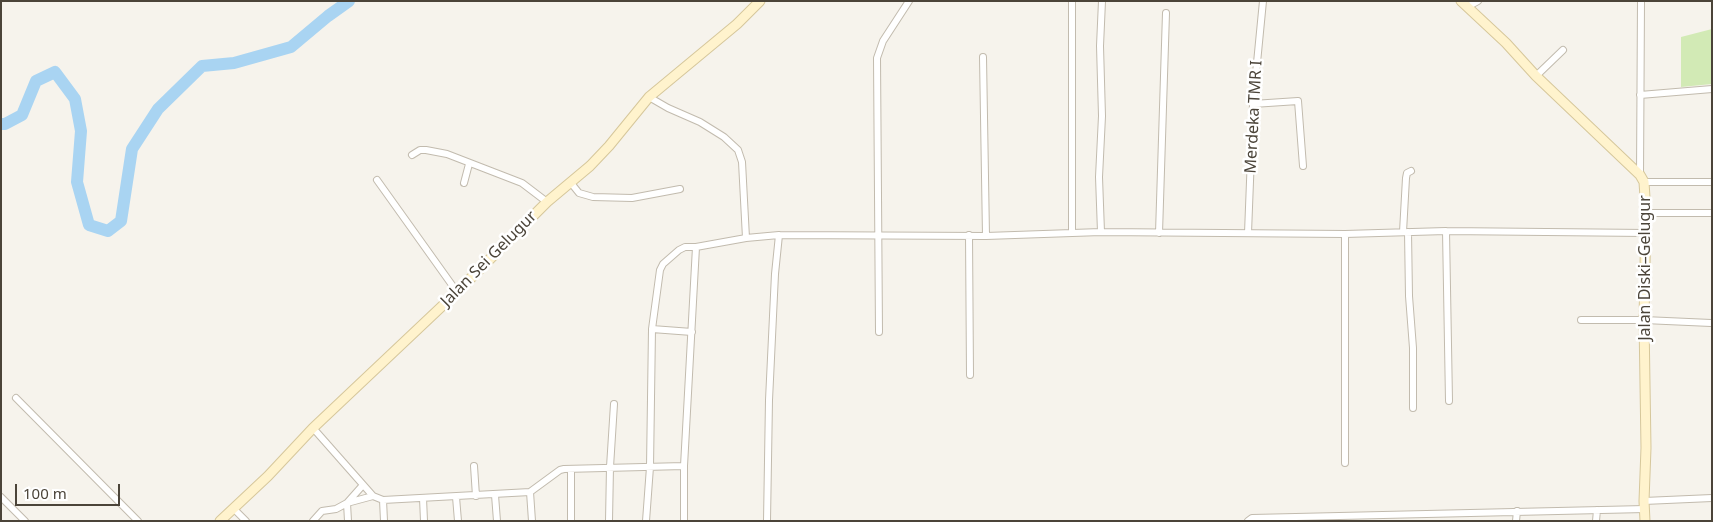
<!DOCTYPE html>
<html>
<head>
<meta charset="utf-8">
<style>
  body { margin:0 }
  #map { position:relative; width:1713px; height:522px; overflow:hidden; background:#f6f3ec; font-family:"Noto Sans",sans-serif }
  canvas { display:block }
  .frame { position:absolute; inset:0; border:2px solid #4b4439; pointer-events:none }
  .scale { position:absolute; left:15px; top:484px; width:105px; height:22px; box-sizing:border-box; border:2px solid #4b4439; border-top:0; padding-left:6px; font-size:15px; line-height:18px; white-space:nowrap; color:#4b4439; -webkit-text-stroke:4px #fff; paint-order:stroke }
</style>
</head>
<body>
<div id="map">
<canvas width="1713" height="522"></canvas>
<div class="frame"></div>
<div class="scale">100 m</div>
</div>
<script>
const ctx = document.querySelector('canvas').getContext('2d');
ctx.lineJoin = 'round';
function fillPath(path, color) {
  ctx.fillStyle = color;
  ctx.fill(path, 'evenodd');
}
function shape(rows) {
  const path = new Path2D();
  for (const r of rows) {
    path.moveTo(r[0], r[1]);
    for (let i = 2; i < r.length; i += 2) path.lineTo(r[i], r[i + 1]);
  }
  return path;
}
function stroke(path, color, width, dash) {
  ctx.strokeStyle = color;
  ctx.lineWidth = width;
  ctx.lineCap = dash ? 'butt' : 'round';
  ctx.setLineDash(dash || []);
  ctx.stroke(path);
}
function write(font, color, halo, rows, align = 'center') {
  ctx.font = font + ' "Noto Sans",sans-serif';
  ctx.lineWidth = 5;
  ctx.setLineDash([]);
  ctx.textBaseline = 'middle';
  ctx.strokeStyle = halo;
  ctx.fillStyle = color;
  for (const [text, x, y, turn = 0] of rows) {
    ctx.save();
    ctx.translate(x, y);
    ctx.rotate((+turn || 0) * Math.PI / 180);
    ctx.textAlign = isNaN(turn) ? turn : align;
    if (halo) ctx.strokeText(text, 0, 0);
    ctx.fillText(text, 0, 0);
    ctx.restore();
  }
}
const green = shape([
  [1712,29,1712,84,1681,87,1681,37]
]);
const river = shape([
  [1,124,5,124,22,115,36,81,55,72,75,99,81,131,77,182,89,225,108,231,121,221,132,149,158,109,202,66,234,63,291,47,328,16,349,1]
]);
const minor = shape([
  [1072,1,1072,233],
  [1467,7,1478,1],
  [983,57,986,236],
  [1536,76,1563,50],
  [1640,95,1712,89],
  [649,97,668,108,700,122,724,137,738,150,742,162,746,238],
  [1253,104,1298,101,1303,166],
  [412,155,420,150,426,150,447,154,522,183,547,202],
  [1640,175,1641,1],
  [377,180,457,292],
  [1644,182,1712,182],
  [464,183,469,164],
  [571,183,579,193,593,197,632,198,680,189],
  [1646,213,1712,213],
  [1446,231,1449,401],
  [1101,232,1099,177,1102,116,1100,46,1102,1],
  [1403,232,1406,178,1407,173,1411,171],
  [1408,232,1409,296,1413,348,1413,408],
  [1159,233,1166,13],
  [1248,233,1253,104,1263,1],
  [1345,234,1345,463],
  [969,235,970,375],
  [1581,320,1644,320,1711,323],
  [652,329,660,270,663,264,679,250,685,247,696,247],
  [879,332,877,58,883,41,909,1],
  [16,398,138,521],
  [313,428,373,496,383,500,530,492,560,470,564,469,684,466],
  [474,466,476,496],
  [571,469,571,521],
  [530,492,532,521],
  [495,495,497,521],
  [1,497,25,521],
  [456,497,458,521],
  [423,498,424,521],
  [383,500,384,521],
  [1644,501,1712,498],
  [234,509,246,521],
  [313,521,322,511,336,509,347,503,373,496],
  [348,521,347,503,363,485],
  [609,521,610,467,614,404],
  [646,521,650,467,652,329,692,332],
  [684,521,684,466,696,247,746,238,779,235,986,236,1101,232,1345,234,1446,231,1646,233],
  [767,521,769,400,775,274,779,235],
  [1248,521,1252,518,1645,509],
  [1516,521,1517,511],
  [1596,521,1597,510]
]);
const secondary = shape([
  [1461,1,1506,43,1536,76,1640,175,1644,182,1646,213,1644,320,1646,448,1644,501,1645,521],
  [220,521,268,476,313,428,457,292,547,202,590,166,609,146,649,97,737,24,760,1]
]);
const streetNames = [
  ["Merdeka TMR I",1254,117,-87],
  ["Jalan Sei Gelugur",489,259,-45],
  ["Jalan Diski–Gelugur",1645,268,-90]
];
fillPath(green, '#d2eab5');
stroke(river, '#a9d4f2', 12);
stroke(minor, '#c2bbae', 8);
stroke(secondary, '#d6c79b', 11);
stroke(minor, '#fff', 6);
stroke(secondary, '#fff3cd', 9);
write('16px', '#4b4439', '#fff', streetNames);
</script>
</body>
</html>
